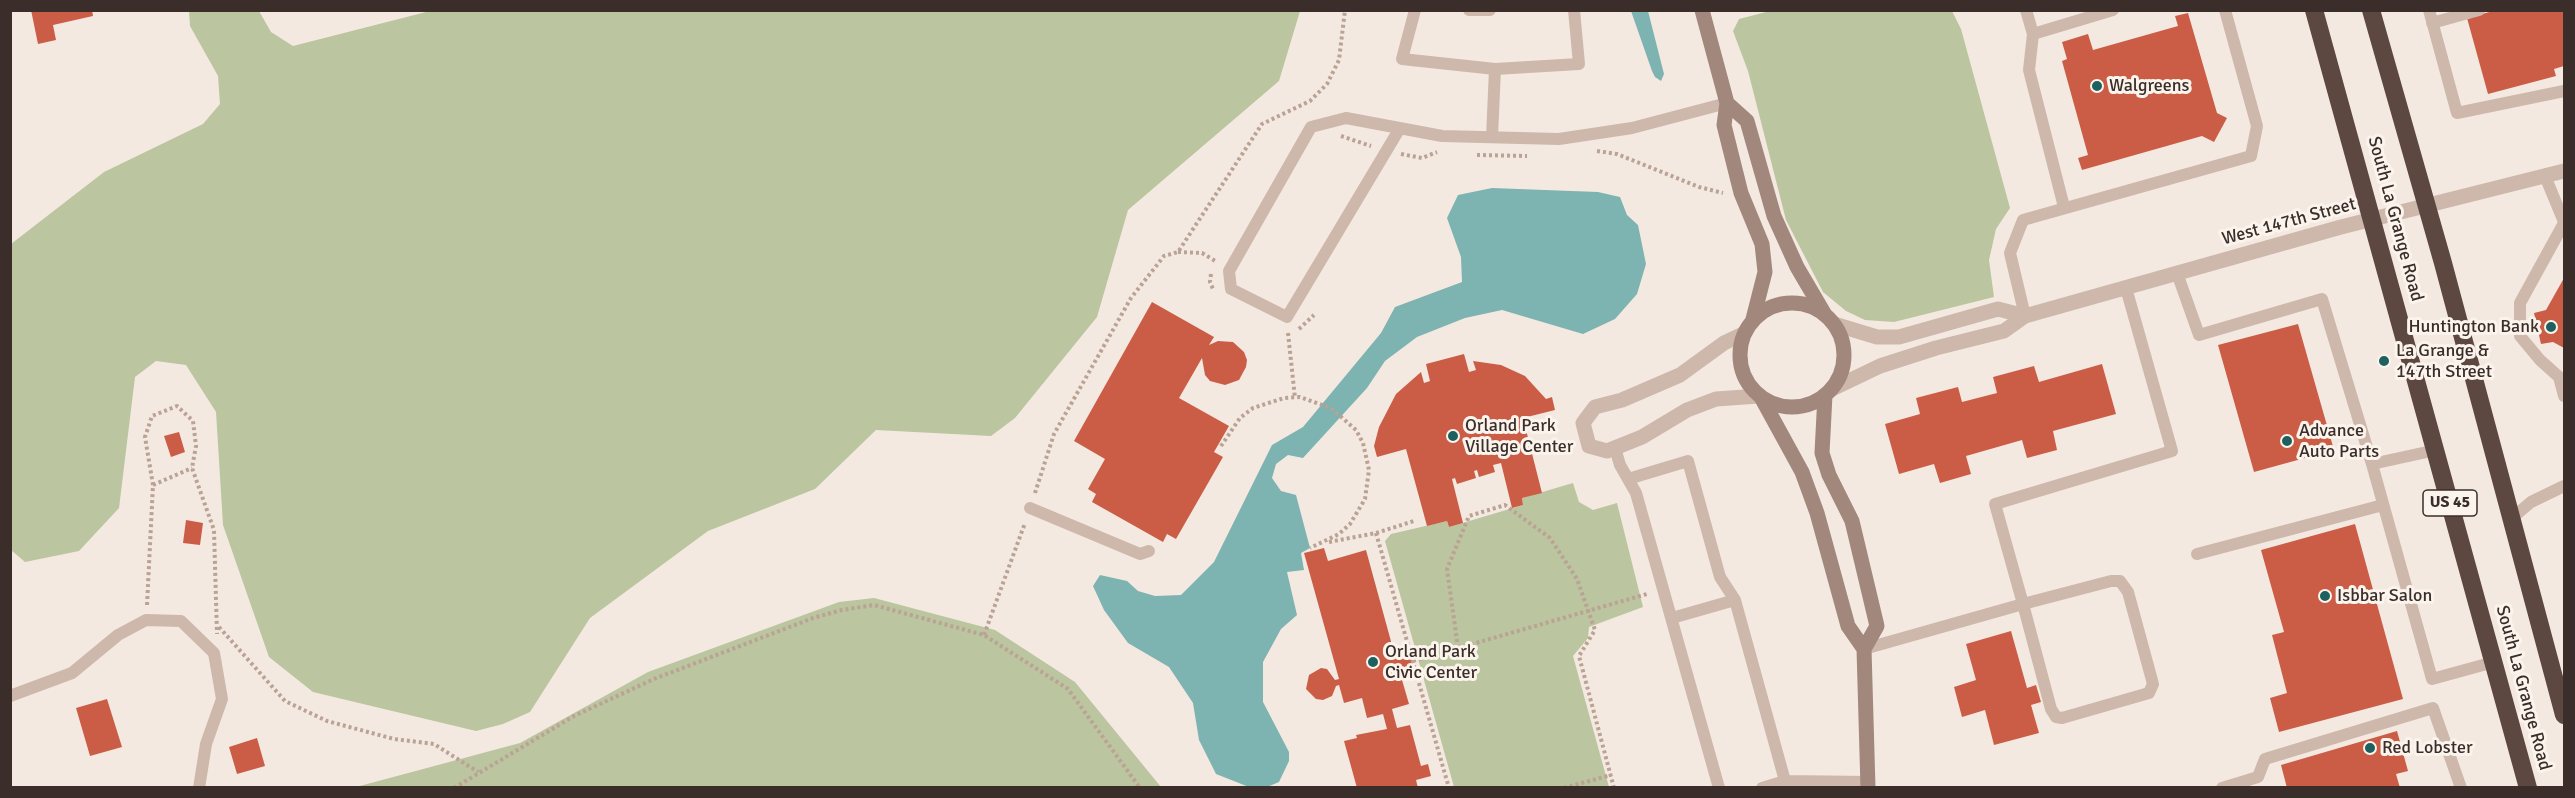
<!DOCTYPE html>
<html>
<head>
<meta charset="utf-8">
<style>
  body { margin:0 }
  #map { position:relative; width:2575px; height:798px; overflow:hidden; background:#f4e9e0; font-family:Signika,sans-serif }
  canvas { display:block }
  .frame { position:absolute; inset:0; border:12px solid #3b2e2a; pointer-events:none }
</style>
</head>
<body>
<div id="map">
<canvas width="2575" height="798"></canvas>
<div class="frame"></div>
</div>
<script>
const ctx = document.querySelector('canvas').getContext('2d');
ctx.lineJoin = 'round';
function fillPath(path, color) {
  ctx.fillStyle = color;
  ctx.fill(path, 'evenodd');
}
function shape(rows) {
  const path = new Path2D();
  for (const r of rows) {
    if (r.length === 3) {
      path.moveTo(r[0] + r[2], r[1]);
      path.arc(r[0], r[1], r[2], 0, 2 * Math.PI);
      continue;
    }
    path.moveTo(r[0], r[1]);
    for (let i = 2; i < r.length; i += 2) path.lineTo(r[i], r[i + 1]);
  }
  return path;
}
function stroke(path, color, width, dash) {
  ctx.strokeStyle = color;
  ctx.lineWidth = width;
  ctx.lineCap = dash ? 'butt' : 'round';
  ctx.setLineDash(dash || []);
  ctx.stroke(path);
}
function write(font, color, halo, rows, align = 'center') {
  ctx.font = font + ' Signika,sans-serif';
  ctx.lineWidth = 6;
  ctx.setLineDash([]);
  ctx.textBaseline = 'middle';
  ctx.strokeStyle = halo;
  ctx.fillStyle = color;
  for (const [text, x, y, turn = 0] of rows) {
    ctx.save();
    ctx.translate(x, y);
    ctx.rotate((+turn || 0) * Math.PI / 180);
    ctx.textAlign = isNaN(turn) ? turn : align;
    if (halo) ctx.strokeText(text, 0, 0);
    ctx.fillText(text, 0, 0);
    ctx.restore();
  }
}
const green = shape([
  [434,10,1300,10,1300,11,1279,81,1128,210,1097,317,1015,418,991,436,876,430,815,489,708,531,590,618,530,712,503,724,476,731,313,692,269,657,223,525,216,412,186,365,156,361,135,377,119,508,79,551,25,562,11,550,11,244,104,172,203,124,220,104,218,76,190,26,189,11,259,11,271,32,293,46],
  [1770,11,1952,11,1961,29,2010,208,1996,229,1989,260,1994,297,1894,322,1865,320,1846,311,1823,292,1786,220,1748,71,1733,31,1739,19],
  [1573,483,1579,502,1593,510,1617,503,1643,607,1589,627,1588,638,1573,656,1609,787,1454,787,1385,541,1391,534,1447,521,1449,527,1523,505,1522,498],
  [874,598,995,630,1075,682,1161,787,356,787,520,743,648,672,839,602]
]);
const water = shape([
  [1631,11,1648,11,1664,74,1661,81,1655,77,1652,71],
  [1492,188,1598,192,1620,197,1627,215,1638,225,1646,264,1637,294,1615,319,1583,334,1502,310,1465,318,1417,337,1385,361,1367,388,1303,458,1288,455,1276,464,1272,478,1281,491,1296,495,1310,548,1301,553,1304,570,1287,572,1297,615,1281,629,1263,662,1263,702,1289,752,1289,761,1279,782,1267,787,1249,787,1216,774,1199,740,1193,703,1169,667,1128,643,1104,610,1093,586,1100,575,1127,581,1138,591,1155,596,1181,595,1214,562,1272,445,1303,427,1381,333,1395,307,1462,282,1461,257,1447,218,1458,195]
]);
const building = shape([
  [31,10,92,10,93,16,53,25,56,40,38,44],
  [2497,10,2564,10,2564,66,2554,69,2556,76,2488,94,2467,18],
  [2188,13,2217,113,2227,118,2214,142,2202,136,2082,170,2078,158,2088,155,2062,61,2067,59,2062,42,2088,34,2093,50,2178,26,2175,16],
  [2564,278,2564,348,2553,342,2541,344,2534,313,2546,310],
  [1152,302,1214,337,1209,345,1218,341,1233,342,1244,352,1247,360,1246,367,1239,380,1225,385,1210,381,1205,375,1202,358,1179,398,1229,426,1214,452,1223,457,1176,539,1167,534,1163,542,1092,502,1096,494,1088,489,1105,459,1074,441],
  [2298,324,2334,450,2254,472,2218,345],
  [1464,354,1469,372,1476,370,1473,361,1501,365,1525,376,1546,399,1552,397,1555,410,1523,418,1542,493,1522,498,1523,505,1512,508,1501,463,1493,465,1495,472,1479,477,1477,470,1474,471,1476,478,1457,484,1455,478,1452,479,1463,523,1449,527,1447,521,1427,526,1406,449,1377,457,1374,446,1379,427,1396,394,1421,372,1424,383,1430,381,1426,364],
  [2102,364,2116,414,2053,431,2057,450,2027,458,2022,440,1966,456,1971,474,1940,483,1934,464,1899,474,1885,424,1920,414,1916,398,1958,387,1962,402,1997,393,1993,377,2034,366,2039,382],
  [179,432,185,452,171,457,164,436],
  [186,520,203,523,200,545,183,543],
  [2355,524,2403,699,2279,732,2270,698,2287,693,2272,635,2284,632,2261,550],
  [1324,548,1328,561,1366,550,1395,656,1410,652,1414,669,1400,673,1409,704,1392,709,1397,728,1410,725,1421,766,1428,764,1431,776,1416,780,1418,788,1357,788,1344,741,1357,738,1356,735,1387,729,1383,714,1367,718,1362,698,1344,703,1339,685,1336,686,1332,696,1323,700,1316,699,1306,689,1309,675,1321,668,1327,669,1335,680,1339,679,1304,553],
  [2011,631,2027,688,2036,685,2041,702,2031,705,2039,733,1994,745,1985,710,1962,717,1954,687,1976,680,1966,644],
  [107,699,122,747,90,756,76,708],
  [2397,731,2408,771,2396,774,2400,788,2287,788,2281,765],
  [257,738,265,766,237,774,229,747]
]);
const path = shape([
  [1341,136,1371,146],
  [1597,151,1617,154,1699,187,1723,193],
  [1401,154,1422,158,1437,152],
  [1477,155,1527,156],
  [1178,252,1202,253,1217,262],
  [1211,274,1210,282,1213,289],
  [1299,329,1314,315],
  [1288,333,1295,398],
  [1221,446,1240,418,1253,408,1284,398,1300,397,1331,408,1356,430,1363,443,1369,470,1365,499,1350,524,1339,534,1310,548],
  [153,485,192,468],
  [1035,493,1054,434,1131,298,1164,256,1178,252,1262,124,1310,101,1327,84,1339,60,1345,10],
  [1376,533,1449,788],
  [1329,542,1376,533,1414,521],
  [147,605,153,485,145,437,152,416,177,406,193,421,196,446,192,468,214,530,217,634],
  [219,627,285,701,327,721,394,739,434,744,478,772],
  [984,635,1025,523],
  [1458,648,1447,569,1469,516,1505,505,1550,538,1577,579,1595,630,1579,656,1614,788],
  [1413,661,1647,594],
  [454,788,574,716,654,679,813,618,842,610,874,605,984,635,1068,689,1140,788],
  [1564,788,1611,775]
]);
const lane = shape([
  [1415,10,1402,59,1495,69,1492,137],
  [1469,10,1490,10],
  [2026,10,2033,34,2029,70,2064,207],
  [2429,10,2457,113,2564,91],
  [2432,23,2479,10],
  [2033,34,2113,10],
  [1495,69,1579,64,1574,10],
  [1400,128,1287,317,1231,289,1229,271,1311,127,1346,118,1442,136,1559,139,1632,128,1727,103],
  [2545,176,2564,222],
  [2564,223,2520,303,2520,336,2540,360,2559,377,2564,396],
  [2177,273,2199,335,2322,299,2372,464,2436,450],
  [2025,316,2010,253,2023,220,2251,156,2257,126,2225,10],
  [1615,448,1620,465,1636,493,1719,788],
  [2372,464,2432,679,2494,662],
  [1628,479,1688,461,1720,577,1735,600,1672,618],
  [1030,508,1140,554,1149,551],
  [2511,519,2531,502,2564,486],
  [2197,554,2383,505],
  [2111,581,2120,581,2128,592,2153,684,2149,693,2062,718,2056,717,2051,709,2023,604,2111,581],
  [1735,600,1785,781,1762,788],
  [1864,649,2023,604,1995,504,2172,451,2126,288],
  [10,696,72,673,118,635,146,620,181,621,214,653,222,699,206,744,199,788],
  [1785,781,1869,782],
  [2222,788,2258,777,2265,759,2433,708,2461,788]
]);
const street = shape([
  [1834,324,1877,337,1899,337,1998,309,2025,316],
  [1743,334,1724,343,1680,375,1622,400,1595,407,1583,423,1589,446,1607,451,1642,437,1687,410,1716,399,1759,396],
  [1832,389,1880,366,1936,348,2004,331,2025,316,2341,227,2564,171]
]);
const secondary = shape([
  [1702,10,1727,103,1724,125,1741,193,1762,244,1765,272,1753,319],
  [1727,103,1747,121,1774,216,1797,267,1824,313],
  [1792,355,52],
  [1825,395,1822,453,1829,475,1852,521,1877,626,1864,649],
  [1762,399,1802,472,1817,513,1848,626,1864,649,1868,788]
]);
const highway = shape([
  [2314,10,2528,788],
  [2371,10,2443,263,2564,715]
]);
const markers = [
  [2097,86,6,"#1d605f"],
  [2551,327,6,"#1d605f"],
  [2384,361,6,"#1d605f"],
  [1453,436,6,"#1d605f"],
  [2287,441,6,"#1d605f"],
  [2325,596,6,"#1d605f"],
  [1373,662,6,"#1d605f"],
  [2370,748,6,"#1d605f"]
];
const shields = [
  [2450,503,54]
];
const shieldNames = [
  ["US 45",2450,503]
];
const poiNames = [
  ["Walgreens",2109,86],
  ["Huntington Bank",2539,327,"right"],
  ["La Grange &",2396,351],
  ["147th Street",2396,372],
  ["Orland Park",1465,426],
  ["Village Center",1465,447],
  ["Advance",2299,431],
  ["Auto Parts",2299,452],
  ["Isbbar Salon",2337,596],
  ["Orland Park",1385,652],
  ["Civic Center",1385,673],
  ["Red Lobster",2382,748]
];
const streetNames = [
  ["South La Grange Road",2395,219,75],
  ["West 147th Street",2289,222,-15],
  ["South La Grange Road",2523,688,75]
];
fillPath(green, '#bbc59f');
fillPath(water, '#7db3b1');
fillPath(building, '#cb5d47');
stroke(path, '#baa295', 4, [3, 3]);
stroke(lane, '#ceb8ab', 12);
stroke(street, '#ceb8ab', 15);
stroke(secondary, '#a2877c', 15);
stroke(highway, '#5d4741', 18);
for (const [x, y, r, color] of markers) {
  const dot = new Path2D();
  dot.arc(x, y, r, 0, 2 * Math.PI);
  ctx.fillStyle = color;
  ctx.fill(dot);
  stroke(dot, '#fbf4ed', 2);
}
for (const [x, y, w] of shields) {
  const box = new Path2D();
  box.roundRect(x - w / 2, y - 13, w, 26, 4.5);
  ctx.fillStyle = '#fbf4ed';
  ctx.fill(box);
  stroke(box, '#3b2e2a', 1.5);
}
write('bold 16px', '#3b2e2a', null, shieldNames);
write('18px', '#3b2e2a', '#fbf4ed', poiNames, 'left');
write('18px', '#3b2e2a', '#fbf4ed', streetNames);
</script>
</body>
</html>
